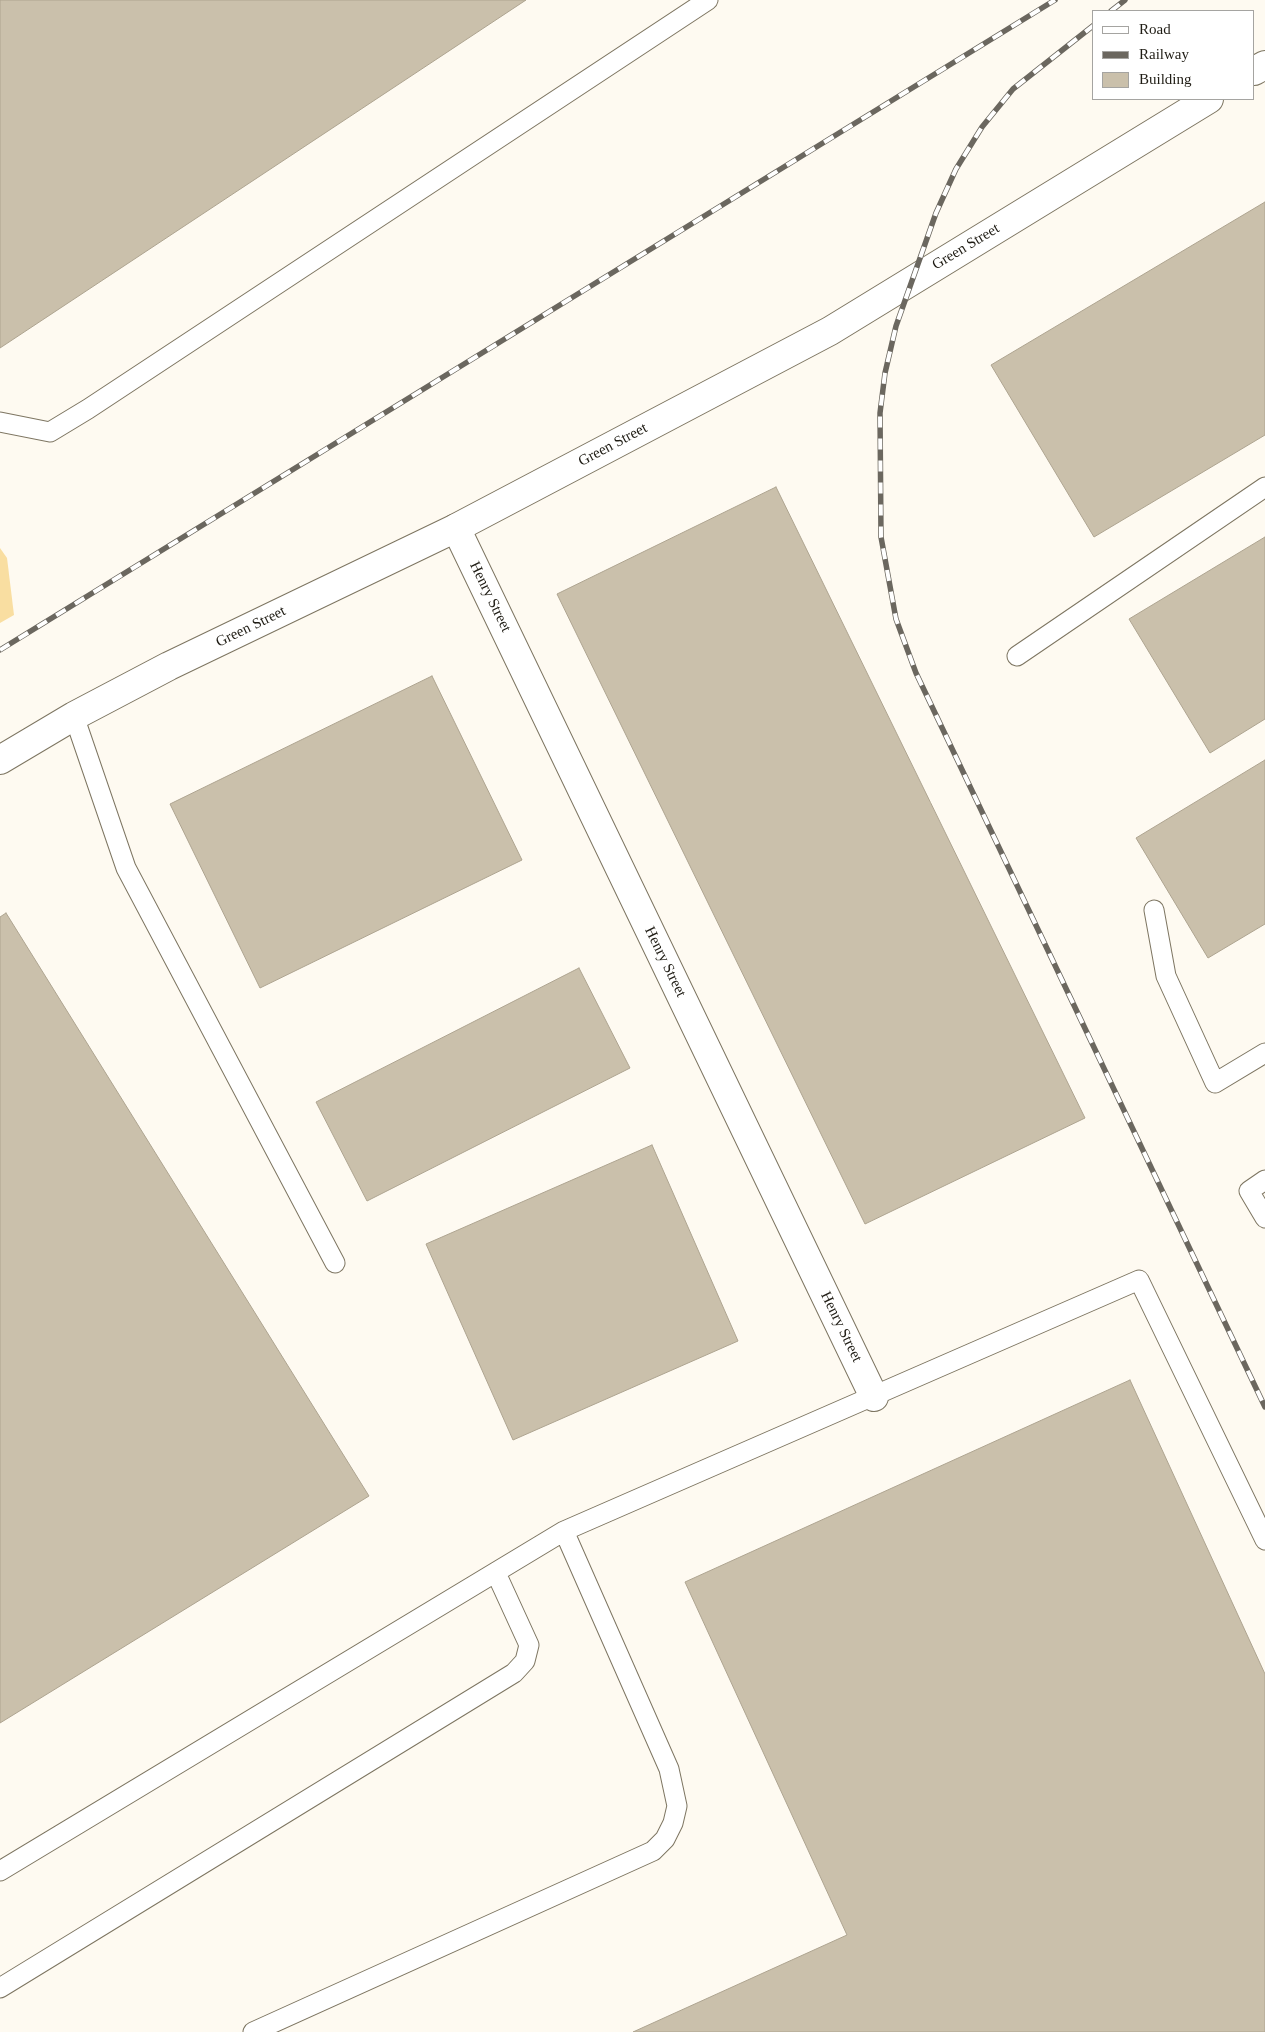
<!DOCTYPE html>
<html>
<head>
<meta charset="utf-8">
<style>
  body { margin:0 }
  #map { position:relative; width:1265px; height:2032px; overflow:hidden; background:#fefaf1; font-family:Georgia,serif }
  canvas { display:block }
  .legend { position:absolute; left:1092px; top:10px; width:162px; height:90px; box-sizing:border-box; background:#fff; border:1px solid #a5a4a1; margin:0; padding:6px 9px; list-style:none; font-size:15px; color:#1f1c14 }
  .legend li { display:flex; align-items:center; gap:10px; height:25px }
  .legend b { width:25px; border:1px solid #a5a4a1 }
</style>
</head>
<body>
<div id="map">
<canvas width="1265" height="2032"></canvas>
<ul class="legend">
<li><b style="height:6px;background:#fff"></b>Road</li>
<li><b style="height:6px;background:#6b675f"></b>Railway</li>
<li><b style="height:14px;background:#cac0ab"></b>Building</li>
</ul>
</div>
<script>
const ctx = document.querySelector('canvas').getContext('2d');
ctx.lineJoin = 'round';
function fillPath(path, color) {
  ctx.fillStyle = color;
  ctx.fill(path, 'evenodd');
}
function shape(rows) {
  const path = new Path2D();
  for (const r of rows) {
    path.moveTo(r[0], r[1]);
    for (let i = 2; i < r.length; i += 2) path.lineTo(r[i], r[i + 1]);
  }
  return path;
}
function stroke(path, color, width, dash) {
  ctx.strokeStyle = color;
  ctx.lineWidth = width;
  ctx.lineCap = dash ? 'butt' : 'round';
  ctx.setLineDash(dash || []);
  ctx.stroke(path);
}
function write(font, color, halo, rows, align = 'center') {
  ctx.font = font + ' Georgia,serif';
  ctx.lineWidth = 4;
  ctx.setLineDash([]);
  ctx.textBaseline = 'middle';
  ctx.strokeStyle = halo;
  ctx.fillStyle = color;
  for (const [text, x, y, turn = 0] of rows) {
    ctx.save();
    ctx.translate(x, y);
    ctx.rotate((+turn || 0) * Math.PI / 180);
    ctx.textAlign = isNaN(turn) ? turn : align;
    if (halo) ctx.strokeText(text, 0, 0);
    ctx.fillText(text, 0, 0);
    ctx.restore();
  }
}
const green = shape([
  [0,548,7,558,14,615,0,623]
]);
const building = shape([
  [0,0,526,0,0,348,0,0],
  [1265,202,1265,435,1094,537,991,365,1265,202],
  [776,487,1085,1118,865,1224,557,594,776,487],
  [1265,537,1265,719,1210,753,1129,619,1265,537],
  [432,676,522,860,260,988,170,804,432,676],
  [1265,760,1265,924,1208,958,1136,838,1265,760],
  [6,913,369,1496,0,1723,0,917,6,913],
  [579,968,630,1068,367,1201,316,1102,579,968],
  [652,1145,738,1341,513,1440,426,1244,652,1145],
  [1130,1380,1265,1674,1265,2032,633,2032,847,1935,685,1582,1130,1380]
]);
const lane = shape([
  [0,422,50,432,88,409,708,0],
  [1017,656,1265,487],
  [74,716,126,868,335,1263],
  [1154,910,1166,976,1215,1083,1265,1053],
  [1265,1180,1249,1191,1265,1218],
  [0,1871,564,1531,1139,1280,1265,1540],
  [0,1988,514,1673,525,1661,529,1645,496,1573],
  [253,2032,653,1851,665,1839,673,1823,677,1806,669,1769,564,1531]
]);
const street = shape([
  [456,528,874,1397]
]);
const secondary = shape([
  [1254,71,1265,65],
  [0,760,74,716,169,666,456,528,830,331,1209,99]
]);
const rail = shape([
  [1111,11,1125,0],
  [1094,25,1013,89,982,127,956,169,936,213,896,326,885,373,880,413,881,537,896,619,916,673,1265,1407],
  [0,650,1055,0]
]);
const streetNames = [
  ["Green Street",966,247,-31],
  ["Green Street",613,445,-28],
  ["Henry Street",490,597,64],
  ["Green Street",251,627,-26],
  ["Henry Street",665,962,64],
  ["Henry Street",841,1327,64]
];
fillPath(green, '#f9dea1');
fillPath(building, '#cac0ab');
stroke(building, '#aea490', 1);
stroke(lane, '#7d7561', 21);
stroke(street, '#7d7561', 30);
stroke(secondary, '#7d7561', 30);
stroke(lane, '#fff', 19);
stroke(street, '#fff', 28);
stroke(secondary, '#fff', 28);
stroke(rail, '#6b675f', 5.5);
stroke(rail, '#fff', 4, [11]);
write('15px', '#1f1c14', '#fff', streetNames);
</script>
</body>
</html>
